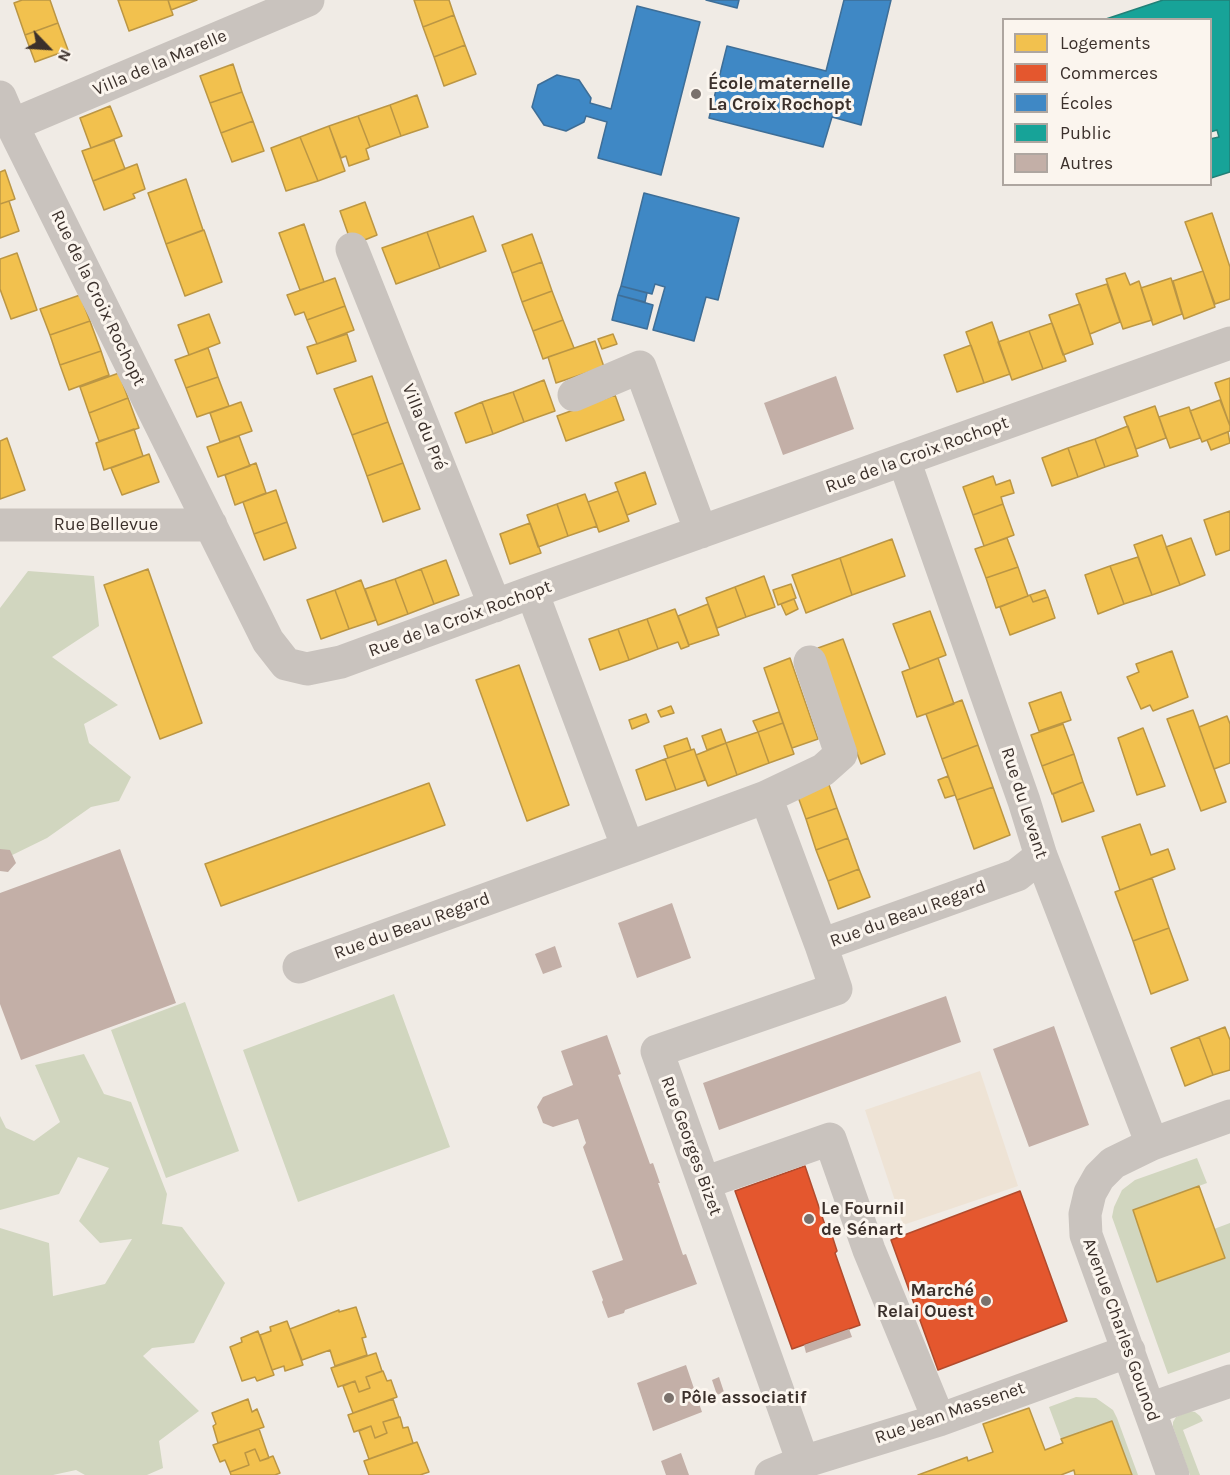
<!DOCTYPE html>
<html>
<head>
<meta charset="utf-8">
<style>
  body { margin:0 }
  #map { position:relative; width:1230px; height:1475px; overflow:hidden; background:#f0ebe5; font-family:Karla,sans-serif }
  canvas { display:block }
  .legend { position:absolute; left:1002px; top:18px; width:210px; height:168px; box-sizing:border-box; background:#fbf5ee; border:2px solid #aea6a0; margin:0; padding:8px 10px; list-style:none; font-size:18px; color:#3b302b }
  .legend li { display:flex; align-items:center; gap:12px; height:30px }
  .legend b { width:30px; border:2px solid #aea6a0 }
  .north { position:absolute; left:18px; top:18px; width:60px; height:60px; -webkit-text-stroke:4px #fbf5ee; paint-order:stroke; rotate:115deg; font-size:16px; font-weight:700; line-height:24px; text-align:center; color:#3b302b }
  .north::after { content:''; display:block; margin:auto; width:21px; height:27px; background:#3b302b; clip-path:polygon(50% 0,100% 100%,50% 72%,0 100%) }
</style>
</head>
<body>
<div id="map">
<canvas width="1230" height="1475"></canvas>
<ul class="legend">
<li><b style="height:16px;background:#f2c14e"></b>Logements</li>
<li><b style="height:16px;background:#e4572e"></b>Commerces</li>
<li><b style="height:16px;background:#3f88c5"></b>Écoles</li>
<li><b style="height:16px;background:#17a398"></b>Public</li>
<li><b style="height:16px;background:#c3afa7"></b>Autres</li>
</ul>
<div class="north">N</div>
</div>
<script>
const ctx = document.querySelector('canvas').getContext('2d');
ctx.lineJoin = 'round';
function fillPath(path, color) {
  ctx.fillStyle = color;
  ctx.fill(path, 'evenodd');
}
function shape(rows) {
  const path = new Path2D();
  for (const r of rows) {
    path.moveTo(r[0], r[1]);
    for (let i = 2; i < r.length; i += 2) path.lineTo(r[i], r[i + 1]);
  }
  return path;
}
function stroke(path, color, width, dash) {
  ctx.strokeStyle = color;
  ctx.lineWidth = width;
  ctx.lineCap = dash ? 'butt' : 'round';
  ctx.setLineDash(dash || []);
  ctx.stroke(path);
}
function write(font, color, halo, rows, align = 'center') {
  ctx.font = font + ' Karla,sans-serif';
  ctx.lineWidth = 6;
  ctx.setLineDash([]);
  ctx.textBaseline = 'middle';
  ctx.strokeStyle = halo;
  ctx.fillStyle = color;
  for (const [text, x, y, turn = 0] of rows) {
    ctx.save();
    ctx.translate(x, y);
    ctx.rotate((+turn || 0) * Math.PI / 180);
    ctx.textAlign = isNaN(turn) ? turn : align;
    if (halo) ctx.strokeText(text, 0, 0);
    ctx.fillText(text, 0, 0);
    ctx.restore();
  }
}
const green = shape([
  [28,571,94,576,99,626,52,657,118,705,84,724,89,743,131,777,119,801,91,807,47,838,0,861,0,608],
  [394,994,450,1147,298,1202,243,1050],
  [185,1002,239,1151,166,1178,111,1030],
  [84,1054,104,1094,131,1102,167,1194,162,1224,182,1227,225,1283,194,1343,152,1348,143,1356,199,1411,159,1441,163,1468,147,1475,85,1475,76,1470,53,1475,0,1475,0,1228,49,1243,53,1296,105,1284,132,1239,100,1243,79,1221,109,1168,78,1157,59,1194,0,1210,0,1116,6,1128,34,1141,60,1122,35,1065],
  [1197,1158,1207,1183,1133,1210,1158,1282,1224,1258,1214,1229,1230,1223,1230,1352,1168,1374,1112,1217,1114,1207,1122,1190,1135,1180],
  [1076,1397,1096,1398,1113,1410,1117,1418,1138,1475,1132,1475,1112,1421,1061,1439,1049,1407],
  [1190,1411,1195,1412,1200,1416,1203,1421,1183,1430,1200,1475,1190,1475,1173,1427,1173,1422,1176,1417]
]);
const plaza = shape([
  [980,1071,1018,1186,903,1225,865,1110]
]);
const homes = shape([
  [22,0,50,0,58,23,25,35,14,3,22,0],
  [118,0,168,0,173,15,129,31,118,0],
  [168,0,197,0,171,10,168,0],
  [414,0,449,0,454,15,423,27,414,0],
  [454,15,465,45,434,57,423,27,454,15],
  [58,23,68,50,35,62,25,35,58,23],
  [465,45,476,74,444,86,434,57,465,45],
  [233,64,242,92,210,103,200,76,233,64],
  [242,92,253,121,221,133,210,103,242,92],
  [417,95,428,127,401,136,390,105,417,95],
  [390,105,401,136,370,147,358,116,390,105],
  [110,106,122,136,91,148,80,118,110,106],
  [358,116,370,147,366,149,369,159,349,166,346,156,341,158,329,126,358,116],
  [253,121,264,151,232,162,221,133,253,121],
  [329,126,345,171,318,181,300,137,329,126],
  [300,137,318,181,286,191,271,148,300,137],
  [114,140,125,169,93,181,82,151,114,140],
  [137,164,145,189,133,194,135,198,104,210,93,181,137,164],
  [5,170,15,199,0,204,0,172,5,170],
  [186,179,203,230,166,244,148,193,186,179],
  [9,201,19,231,0,238,0,204,9,201],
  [365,202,377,235,352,245,340,211,365,202],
  [1212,213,1230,267,1230,299,1215,304,1185,222,1212,213],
  [473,216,486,251,440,268,427,232,473,216],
  [304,224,324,282,300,290,279,233,304,224],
  [204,230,222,282,185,296,166,244,204,230],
  [427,232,440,268,396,284,382,248,427,232],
  [532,234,542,262,512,273,502,245,532,234],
  [17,253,37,310,11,319,0,289,0,259,17,253],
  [542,262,552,291,522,302,512,273,542,262],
  [1203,271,1215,307,1184,319,1173,281,1203,271],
  [1125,273,1130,285,1139,281,1152,320,1123,329,1106,279,1125,273],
  [335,278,345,306,307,320,304,312,295,315,287,295,335,278],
  [1171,278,1182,314,1153,325,1141,288,1171,278],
  [1107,284,1120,322,1090,334,1076,294,1107,284],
  [552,291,563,320,533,331,522,302,552,291],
  [80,295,90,321,50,335,40,309,80,295],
  [1080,304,1093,344,1063,355,1049,315,1080,304],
  [345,306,354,330,317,344,307,320,345,306],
  [209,314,220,343,189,355,178,325,209,314],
  [563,320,574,348,543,359,533,331,563,320],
  [90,321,101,351,60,365,50,335,90,321],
  [992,322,1010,374,984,383,966,332,992,322],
  [1052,323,1066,361,1043,369,1029,331,1052,323],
  [1029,331,1043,369,1012,380,998,342,1029,331],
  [347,334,356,361,317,374,307,347,347,334],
  [613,334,617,344,602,349,598,339,613,334],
  [595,341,604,367,556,383,548,357,595,341],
  [971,345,984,383,957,392,944,355,971,345],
  [208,348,218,377,186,388,175,360,208,348],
  [101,351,109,375,69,390,60,365,101,351],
  [119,373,128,398,89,413,80,387,119,373],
  [372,376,388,422,352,435,334,389,372,376],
  [218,377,229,406,197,417,186,388,218,377],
  [1230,378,1230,426,1215,383,1230,378],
  [544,380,555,411,524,422,513,392,544,380],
  [513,392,524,422,493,434,482,402,513,392],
  [615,395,624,420,566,441,557,416,615,395],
  [128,398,139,428,99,441,89,413,128,398],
  [1220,400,1230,426,1230,431,1202,442,1190,411,1220,400],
  [241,402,252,431,220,442,210,413,241,402],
  [482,402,493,434,466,443,455,413,482,402],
  [1155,406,1166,438,1136,449,1124,417,1155,406],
  [1189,407,1200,438,1170,448,1159,417,1189,407],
  [388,422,403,463,367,476,352,435,388,422],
  [1128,426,1138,456,1105,467,1095,439,1128,426],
  [134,429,143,456,104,470,96,443,134,429],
  [1228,432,1230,443,1211,450,1207,440,1228,432],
  [239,436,250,466,218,477,207,447,239,436],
  [7,438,25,490,0,499,0,441,7,438],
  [1095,439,1105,467,1078,477,1068,448,1095,439],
  [1068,448,1078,477,1052,486,1042,458,1068,448],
  [149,454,159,482,122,495,111,468,149,454],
  [256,463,266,493,235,505,225,475,256,463],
  [403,463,420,509,383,522,367,476,403,463],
  [645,472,656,504,627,515,615,483,645,472],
  [993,476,996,485,1010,480,1014,493,1001,497,1003,504,973,515,963,487,993,476],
  [276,490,287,522,254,534,243,502,276,490],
  [618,491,629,521,599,532,588,502,618,491],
  [585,494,597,526,568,536,557,504,585,494],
  [557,504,568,536,538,547,527,515,557,504],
  [1003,504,1014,535,984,546,973,515,1003,504],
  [1230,511,1230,550,1216,555,1204,520,1230,511],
  [287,522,296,548,264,560,254,534,287,522],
  [530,523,541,553,510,564,500,534,530,523],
  [1162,535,1180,585,1152,595,1134,545,1162,535],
  [1007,538,1018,567,986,578,975,549,1007,538],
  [1191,538,1205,575,1180,585,1166,547,1191,538],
  [892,539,905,576,852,595,840,558,892,539],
  [1138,557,1152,595,1124,604,1110,566,1138,557],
  [840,558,852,595,806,613,792,575,840,558],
  [446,560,459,595,434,604,421,569,446,560],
  [1110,566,1124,604,1098,614,1085,575,1110,566],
  [1018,567,1028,596,996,608,986,578,1018,567],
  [148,569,202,723,160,739,104,585,148,569],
  [421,569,434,604,408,614,395,579,421,569],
  [764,576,775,607,746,617,735,587,764,576],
  [395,579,408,614,378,625,365,589,395,579],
  [361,580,376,620,349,629,335,590,361,580],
  [791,584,796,598,778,605,773,590,791,584],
  [735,587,746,617,717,628,706,598,735,587],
  [335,590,349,629,321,639,307,600,335,590],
  [1045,590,1048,597,1033,602,1030,595,1045,590],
  [1030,595,1033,602,1048,597,1055,618,1010,635,1000,607,1030,595],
  [794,599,798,609,786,615,781,604,794,599],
  [708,604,719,635,689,645,678,616,708,604],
  [675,609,689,646,681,649,678,642,658,649,647,619,675,609],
  [930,611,946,655,910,669,893,624,930,611],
  [647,619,658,649,629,660,618,629,647,619],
  [618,629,629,660,600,670,589,639,618,629],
  [843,639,885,754,861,764,818,648,843,639],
  [1172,651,1188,697,1153,711,1150,705,1141,709,1127,677,1139,672,1136,664,1172,651],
  [790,658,818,739,792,748,764,668,790,658],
  [938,658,954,704,917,717,902,672,938,658],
  [519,665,569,805,527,821,476,680,519,665],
  [1061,692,1071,720,1039,731,1029,703,1061,692],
  [962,700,978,745,942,759,926,714,962,700],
  [671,706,674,713,661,717,658,711,671,706],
  [1193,710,1226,802,1201,811,1167,719,1193,710],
  [779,712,783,723,758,732,753,721,779,712],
  [646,714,649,722,632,729,629,720,646,714],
  [1227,716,1230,724,1230,763,1214,769,1199,727,1227,716],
  [783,723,794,754,769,763,758,732,783,723],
  [1063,724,1074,754,1042,766,1031,735,1063,724],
  [1143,728,1165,786,1137,795,1118,738,1143,728],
  [721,729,726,743,707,750,702,736,721,729],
  [758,732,769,763,737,775,726,743,758,732],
  [687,738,691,750,668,758,664,746,687,738],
  [726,743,737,775,708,786,696,755,726,743],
  [978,745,993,787,957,800,942,759,978,745],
  [694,749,705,780,676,790,665,759,694,749],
  [1074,754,1083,782,1052,794,1042,766,1074,754],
  [665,759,676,790,646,800,636,770,665,759],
  [948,776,955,795,945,798,938,780,948,776],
  [828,782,837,808,806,819,797,794,828,782],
  [1083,782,1094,811,1062,822,1053,794,1083,782],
  [429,783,445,825,221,906,205,864,429,783],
  [993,787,1010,835,974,849,957,800,993,787],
  [837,808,848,838,816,850,806,819,837,808],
  [1140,824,1151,855,1168,849,1175,869,1120,890,1102,837,1140,824],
  [848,838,859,869,828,881,816,850,848,838],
  [859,869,870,897,838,909,828,881,859,869],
  [1152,878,1169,928,1133,941,1115,892,1152,878],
  [1169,928,1188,980,1151,994,1133,941,1169,928],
  [1225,1027,1230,1040,1230,1070,1213,1075,1199,1037,1225,1027],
  [1199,1037,1213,1075,1185,1086,1171,1048,1199,1037],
  [1199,1186,1225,1258,1157,1282,1133,1210,1199,1186],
  [356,1307,366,1337,362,1338,367,1355,335,1366,330,1350,302,1360,290,1329,339,1310,339,1312,356,1307],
  [287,1321,303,1365,285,1371,284,1366,272,1370,260,1335,271,1331,270,1327,287,1321],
  [258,1331,274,1375,257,1381,255,1377,242,1381,230,1347,242,1342,241,1338,258,1331],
  [376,1353,382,1371,366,1377,370,1388,359,1392,355,1381,338,1387,331,1368,376,1353],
  [383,1371,387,1381,391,1380,397,1397,353,1413,343,1386,355,1381,359,1392,370,1388,366,1377,383,1371],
  [248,1399,252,1412,257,1409,264,1427,218,1443,213,1426,216,1424,212,1413,248,1399],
  [393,1399,399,1417,383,1422,387,1433,375,1438,371,1426,354,1432,348,1415,393,1399],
  [1029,1408,1045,1450,1063,1443,1061,1439,1112,1421,1132,1475,1075,1475,1074,1470,1061,1475,918,1475,967,1457,968,1461,993,1452,983,1424,1029,1408],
  [400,1417,403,1428,408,1427,413,1443,369,1459,359,1431,371,1426,375,1438,387,1433,383,1422,400,1417],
  [259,1429,269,1458,260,1461,255,1449,245,1453,249,1465,230,1472,225,1460,220,1462,213,1445,259,1429],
  [417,1442,429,1472,420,1475,369,1475,364,1461,417,1442],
  [255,1449,260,1461,273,1456,280,1473,275,1475,231,1475,230,1472,249,1465,245,1453,255,1449]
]);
const shops = shape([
  [805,1166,826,1228,829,1226,837,1251,835,1253,860,1325,792,1349,735,1191,805,1166],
  [1020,1191,1067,1321,938,1370,891,1240,1020,1191]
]);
const schools = shape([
  [706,0,739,0,737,8,706,0],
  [844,0,891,0,861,125,832,117,823,147,709,118,727,46,826,71,844,0],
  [637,6,700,22,661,175,598,158,607,122,586,116,584,122,566,131,544,125,532,107,538,85,557,75,579,80,591,98,590,103,611,109,637,6],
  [644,193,739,218,718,300,706,297,694,341,653,330,665,287,655,284,652,294,621,286,644,193],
  [621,286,647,293,645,302,618,295,621,286],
  [618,295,653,305,647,329,612,320,618,295]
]);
const public = shape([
  [1163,0,1230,0,1230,172,1211,178,1210,175,1210,139,1219,137,1217,130,1210,132,1210,20,1103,20,1163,0]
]);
const building = shape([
  [836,376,854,429,783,455,764,403],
  [0,849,10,850,16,863,8,872,0,871],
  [120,849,176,1003,21,1060,0,1004,0,893],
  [672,903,691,958,637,978,618,923],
  [555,946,562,967,543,974,535,954],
  [946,996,961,1042,719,1130,703,1083],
  [1054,1026,1089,1125,1029,1147,993,1049],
  [607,1035,621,1074,618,1075,650,1164,653,1163,660,1183,658,1183,683,1255,686,1254,697,1284,625,1310,624,1313,608,1318,602,1302,603,1300,592,1271,623,1260,583,1147,586,1143,578,1119,553,1127,543,1123,537,1107,543,1097,573,1085,561,1051],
  [849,1329,852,1337,806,1353,804,1345],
  [686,1365,702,1412,653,1431,637,1383],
  [719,1377,724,1392,717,1395,712,1380],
  [681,1453,689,1475,666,1475,661,1461]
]);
const minor = shape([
  [0,97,12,125,268,641,286,664,307,669,341,662,532,592,1230,343],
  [12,125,308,0],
  [352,249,495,606],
  [574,395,640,367,701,532],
  [904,460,1024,801,1041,856,1152,1144],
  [0,525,211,525],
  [532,592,628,848,766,797,821,945,1017,875,1041,856],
  [766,797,823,770,841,754,810,662],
  [299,967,628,848],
  [704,1183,830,1139,869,1250,939,1420],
  [1149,1409,1230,1381],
  [803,1462,657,1051,836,989,821,945],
  [771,1475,803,1462,939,1420,1129,1351],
  [1173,1475,1086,1235,1085,1214,1090,1193,1099,1177,1113,1163,1152,1144,1230,1116]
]);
const markers = [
  [696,94,6,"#7a716c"],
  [809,1219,6,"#7a716c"],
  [986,1301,6,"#7a716c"],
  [669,1398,6,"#7a716c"]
];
const streetNames = [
  ["Villa de la Marelle",160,63,-23],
  ["Rue de la Croix Rochopt",98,298,64],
  ["Villa du Pré",424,427,68],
  ["Rue de la Croix Rochopt",917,455,-20],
  ["Rue Bellevue",106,525],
  ["Rue de la Croix Rochopt",460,619,-20],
  ["Rue du Levant",1024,803,72],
  ["Rue du Beau Regard",908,914,-20],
  ["Rue du Beau Regard",412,926,-20],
  ["Rue Georges Bizet",691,1146,70],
  ["Avenue Charles Gounod",1121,1330,70],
  ["Rue Jean Massenet",950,1413,-19]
];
const poiNames = [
  ["École maternelle",708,84],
  ["La Croix Rochopt",708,105],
  ["Le Fournil",821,1209],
  ["de Sénart",821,1230],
  ["Marché",974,1291,"right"],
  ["Relai Ouest",974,1312,"right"],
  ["Pôle associatif",681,1398]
];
fillPath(green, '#d1d6bf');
fillPath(plaza, '#eee3d5');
fillPath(homes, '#f2c14e');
stroke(homes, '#bb9644', 1.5);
fillPath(shops, '#e4572e');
stroke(shops, '#b14b2d', 1.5);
fillPath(schools, '#3f88c5');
stroke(schools, '#3e6e97', 1.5);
fillPath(public, '#17a398');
stroke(public, '#228077', 1.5);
fillPath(building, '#c3afa7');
stroke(minor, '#c9c3be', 33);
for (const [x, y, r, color] of markers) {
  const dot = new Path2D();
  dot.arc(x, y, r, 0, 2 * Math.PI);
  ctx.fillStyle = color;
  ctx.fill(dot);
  stroke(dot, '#fbf5ee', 2);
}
write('18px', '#3b302b', '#fbf5ee', streetNames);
write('bold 18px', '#3b302b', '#fbf5ee', poiNames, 'left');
</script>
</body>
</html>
